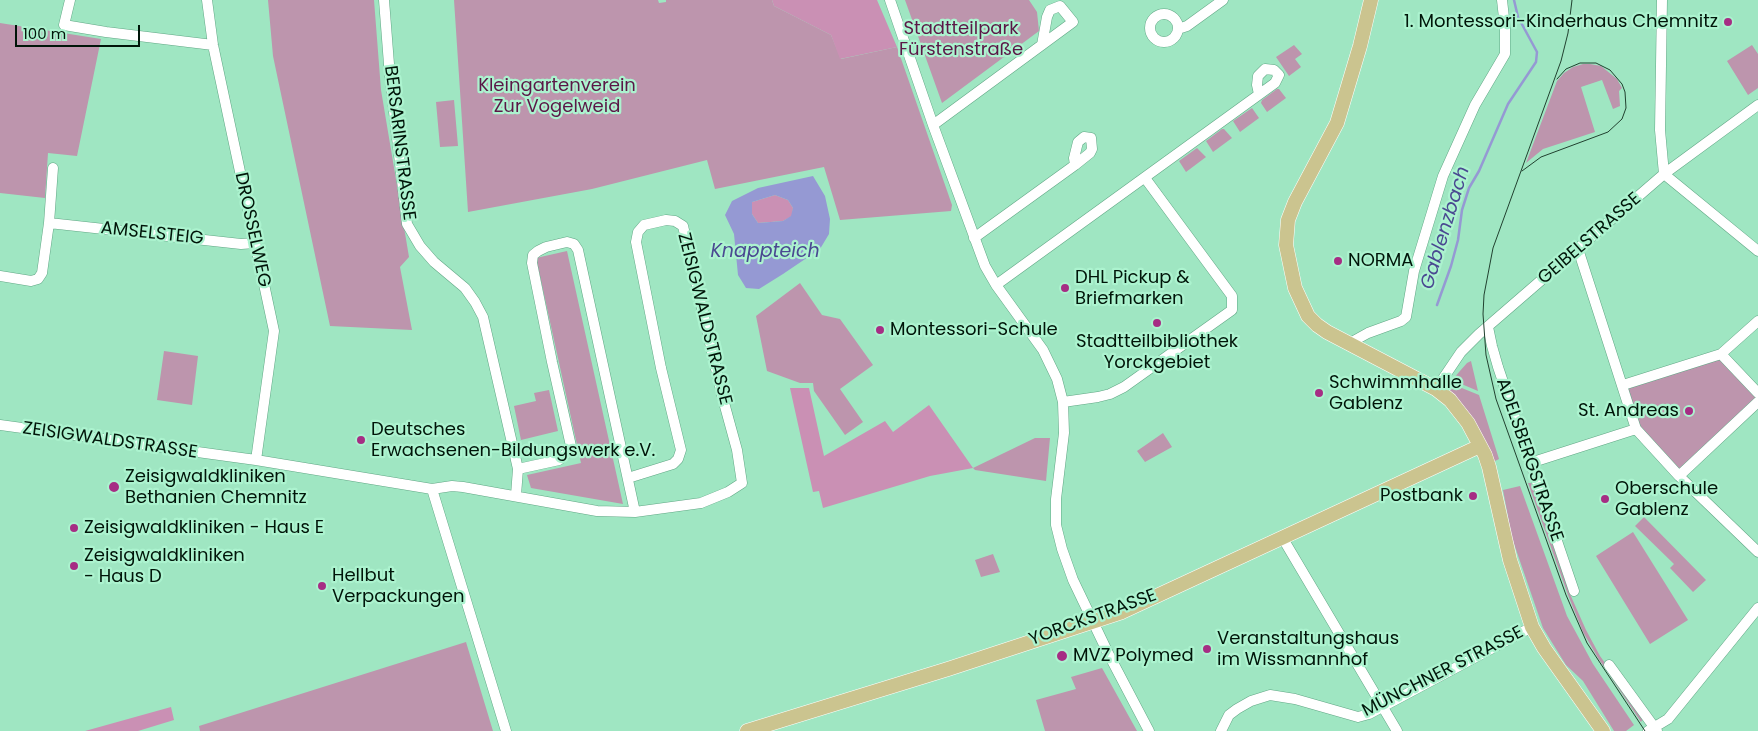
<!DOCTYPE html>
<html>
<head>
<meta charset="utf-8">
<style>
  body { margin:0 }
  #map { position:relative; width:1758px; height:731px; overflow:hidden; background:#9fe6c2; font-family:Poppins,sans-serif }
  canvas { display:block }
  .scale { position:absolute; left:15px; top:25px; width:125px; height:22px; box-sizing:border-box; border:2px solid #001509; border-top:0; padding-left:6px; font-size:15px; line-height:18px; white-space:nowrap; color:#001509; -webkit-text-stroke:4px #acf3cf; paint-order:stroke }
</style>
</head>
<body>
<div id="map">
<canvas width="1758" height="731"></canvas>
<div class="scale">100 m</div>
</div>
<script>
const ctx = document.querySelector('canvas').getContext('2d');
ctx.lineJoin = 'round';
function fillPath(path, color) {
  ctx.fillStyle = color;
  ctx.fill(path, 'evenodd');
}
function shape(rows) {
  const path = new Path2D();
  for (const r of rows) {
    if (r.length === 3) {
      path.moveTo(r[0] + r[2], r[1]);
      path.arc(r[0], r[1], r[2], 0, 2 * Math.PI);
      continue;
    }
    path.moveTo(r[0], r[1]);
    for (let i = 2; i < r.length; i += 2) path.lineTo(r[i], r[i + 1]);
  }
  return path;
}
function stroke(path, color, width, dash) {
  ctx.strokeStyle = color;
  ctx.lineWidth = width;
  ctx.lineCap = dash ? 'butt' : 'round';
  ctx.setLineDash(dash || []);
  ctx.stroke(path);
}
function write(font, color, halo, rows, align = 'center') {
  ctx.font = font + ' Poppins,sans-serif';
  ctx.lineWidth = 4.5;
  ctx.setLineDash([]);
  ctx.textBaseline = 'middle';
  ctx.strokeStyle = halo;
  ctx.fillStyle = color;
  for (const [text, x, y, turn = 0] of rows) {
    ctx.save();
    ctx.translate(x, y);
    ctx.rotate((+turn || 0) * Math.PI / 180);
    ctx.textAlign = isNaN(turn) ? turn : align;
    if (halo) ctx.strokeText(text, 0, 0);
    ctx.fillText(text, 0, 0);
    ctx.restore();
  }
}
const green = shape([
  [268,0,374,0,381,90,409,257,400,267,412,330,330,326,273,56],
  [454,0,658,0,659,3,666,2,666,0,772,0,774,6,831,35,841,59,897,47,952,205,951,211,840,220,824,167,715,189,707,160,592,189,468,212],
  [905,0,1029,0,1037,12,1039,31,942,103],
  [0,23,101,39,77,156,48,153,45,198,0,193],
  [1294,45,1302,54,1295,59,1301,67,1289,76,1276,57],
  [1752,45,1758,54,1758,88,1748,95,1727,61],
  [1583,64,1590,64,1601,66,1617,79,1622,88,1619,91,1620,106,1613,109,1602,80,1581,87,1595,132,1543,149,1526,163,1557,81,1564,73,1573,67],
  [1277,89,1279,89,1286,98,1267,112,1261,103,1262,100],
  [454,100,458,146,440,147,436,102],
  [1252,108,1259,118,1240,132,1233,121],
  [1222,129,1224,129,1232,138,1213,152,1206,141],
  [1197,148,1206,157,1186,172,1179,161],
  [567,251,623,504,531,488,527,475,581,463,536,258],
  [800,283,822,315,840,319,873,365,840,389,863,422,845,435,814,391,813,383,800,383,767,371,756,316],
  [164,351,198,356,192,405,157,400],
  [1721,354,1758,393,1758,402,1676,472,1636,429,1623,385],
  [1471,361,1478,391,1452,380,1467,363],
  [1447,382,1479,395,1499,459,1493,462,1447,390],
  [549,390,558,431,521,440,514,406,536,401,534,393],
  [1163,433,1172,447,1145,462,1137,451],
  [1035,438,1050,438,1046,481,975,470,973,468],
  [1528,483,1531,483,1570,594,1586,630,1600,656,1644,717,1641,722,1598,658,1583,632,1568,595],
  [1520,486,1567,616,1593,664,1634,725,1626,731,1614,731,1583,681,1566,665,1543,628,1512,538,1503,490],
  [1644,517,1706,580,1693,592,1670,568,1674,564,1635,526],
  [1633,532,1688,620,1650,644,1596,556],
  [993,554,1000,572,981,577,975,560],
  [466,642,493,731,200,731,199,726],
  [1102,668,1137,731,1045,731,1036,700,1076,689,1071,677]
]);
const forest = shape([
  [772,0,877,0,897,47,840,59,831,35,774,6],
  [775,195,788,200,793,208,792,216,783,221,758,223,752,214,752,202],
  [790,388,809,388,824,456,885,421,893,432,929,405,973,468,930,476,823,508,819,491,813,492],
  [171,707,174,720,138,731,85,731]
]);
const water = shape([
  [813,176,825,196,830,219,829,234,820,249,783,274,759,289,746,288,738,275,734,234,725,215,732,201,758,188],
  [775,195,788,200,793,208,791,216,783,221,758,223,752,214,752,202]
]);
const stream = shape([
  [1437,305,1451,266,1458,240,1462,210,1469,188,1479,171,1508,104,1536,62,1537,52,1518,17,1514,0]
]);
const minor = shape([
  [70,0,64,25,106,32,213,45],
  [207,0,213,45,274,331,256,460],
  [384,0,390,77,407,224,420,246,434,262,465,288,475,302,483,317,518,469,516,495],
  [890,0,933,125,985,266,996,285,1043,350,1057,379,1063,402,1064,433,1056,499,1056,525,1062,549,1073,580,1108,653,1149,731],
  [1662,0,1660,130,1664,174],
  [1164,28,14],
  [1178,29,1187,26,1223,0],
  [933,125,1073,22,1060,6,1050,10,1047,17,1042,45],
  [1664,174,1758,251],
  [49,223,53,168],
  [974,238,1075,165,1090,153,1092,149,1091,138,1084,137,1078,142,1074,158,1075,165],
  [1578,249,1636,429,1679,476,1758,552],
  [0,276,31,281,38,279,42,273,49,223,241,244,255,243],
  [996,285,1275,83,1279,75,1274,70,1265,69,1258,76,1257,85,1259,94],
  [1488,327,1492,346,1498,367,1574,591],
  [1350,343,1368,333,1401,321,1406,317,1414,271,1443,176,1475,105,1505,54,1505,27,1502,0],
  [1721,354,1758,393],
  [1623,385,1721,354,1758,321],
  [1436,389,1461,352,1479,334,1664,174,1758,105],
  [1063,402,1098,397,1110,394,1124,387,1232,310,1232,296,1145,178],
  [0,425,256,460,432,489,452,486,463,487,597,511,635,512,701,503,728,492,742,483,737,450,723,399,683,226,675,221,666,220,644,225,638,232,636,242,661,368,681,450,678,459,673,464,628,478],
  [1530,463,1636,429],
  [518,469,559,460,568,452,571,446,552,362,532,263,533,255,538,251,546,247,567,242,574,244,578,250,635,512],
  [1679,476,1758,402],
  [432,489,506,731],
  [1282,537,1397,731],
  [1609,665,1657,731],
  [1221,731,1229,715,1237,709,1251,701,1270,695,1295,699,1358,717,1369,714,1532,627],
  [1648,731,1668,719,1758,608]
]);
const major = shape([
  [1371,0,1360,46,1337,123,1295,202,1288,220,1286,245,1295,288,1308,316,1317,325,1327,332,1436,389,1450,400,1468,423,1485,455,1489,467,1510,560,1532,627,1544,648,1603,731],
  [747,731,948,669,1122,612,1480,446]
]);
const tram = shape([
  [1572,0,1568,33,1561,61,1493,248,1484,295,1483,314,1486,355,1496,399,1566,595,1587,643,1645,731],
  [1522,171,1541,157,1608,132,1622,119,1626,108,1625,92,1622,84,1610,70,1596,63,1580,63,1566,69,1557,79]
]);
const markers = [
  [1728,22,5,"#a62d84"],
  [1338,261,5,"#a62d84"],
  [1065,288,5,"#a62d84"],
  [1157,323,5,"#a62d84"],
  [880,330,5,"#a62d84"],
  [1319,393,5,"#a62d84"],
  [1689,411,5,"#a62d84"],
  [361,440,5,"#a62d84"],
  [114,487,6,"#a62d84"],
  [1473,496,5,"#a62d84"],
  [1605,499,5,"#a62d84"],
  [74,528,5,"#a62d84"],
  [74,566,5,"#a62d84"],
  [322,586,5,"#a62d84"],
  [1207,649,5,"#a62d84"],
  [1062,656,6,"#a62d84"]
];
const poiNames = [
  ["1. Montessori-Kinderhaus Chemnitz",1718,22,"right"],
  ["NORMA",1348,261],
  ["DHL Pickup &",1075,278],
  ["Briefmarken",1075,299],
  ["Montessori-Schule",890,330],
  ["Stadtteilbibliothek",1157,342,"center"],
  ["Yorckgebiet",1157,363,"center"],
  ["Schwimmhalle",1329,383],
  ["Gablenz",1329,404],
  ["St. Andreas",1679,411,"right"],
  ["Deutsches",371,430],
  ["Erwachsenen-Bildungswerk e.V.",371,451],
  ["Zeisigwaldkliniken",125,477],
  ["Bethanien Chemnitz",125,498],
  ["Oberschule",1615,489],
  ["Gablenz",1615,510],
  ["Postbank",1463,496,"right"],
  ["Zeisigwaldkliniken - Haus E",84,528],
  ["Zeisigwaldkliniken",84,556],
  ["- Haus D",84,577],
  ["Hellbut",332,576],
  ["Verpackungen",332,597],
  ["Veranstaltungshaus",1217,639],
  ["im Wissmannhof",1217,660],
  ["MVZ Polymed",1073,656]
];
const parkNames = [
  ["Stadtteilpark",961,29],
  ["Fürstenstraße",961,50],
  ["Kleingartenverein",557,86],
  ["Zur Vogelweid",557,107]
];
const streetNames = [
  ["BERSARINSTRASSE",399,143,83],
  ["DROSSELWEG",252,230,78],
  ["AMSELSTEIG",152,234,6],
  ["GEIBELSTRASSE",1590,239,-41],
  ["ZEISIGWALDSTRASSE",704,319,76],
  ["ZEISIGWALDSTRASSE",110,441,8],
  ["ADELSBERGSTRASSE",1529,460,71],
  ["YORCKSTRASSE",1093,618,-20],
  ["MÜNCHNER STRASSE",1443,672,-27]
];
const waterNames = [
  ["Gablenzbach",1446,228,-73],
  ["Knappteich",765,252]
];
fillPath(green, '#bd95ad');
fillPath(forest, '#ca90b4');
fillPath(water, '#9599d3');
stroke(stream, '#9599d3', 2.5);
stroke(minor, '#61a785', 11);
stroke(major, '#fff', 15);
stroke(minor, '#fff', 10);
stroke(major, '#cbc48f', 14);
stroke(tram, '#21402f', 1);
for (const [x, y, r, color] of markers) {
  const dot = new Path2D();
  dot.arc(x, y, r, 0, 2 * Math.PI);
  ctx.fillStyle = color;
  ctx.fill(dot);
  stroke(dot, '#acf3cf', 2);
}
write('18px', '#001509', '#acf3cf', poiNames, 'left');
write('18px', '#5b1747', '#acf3cf', parkNames);
write('18px', '#001509', '#acf3cf', streetNames);
write('italic 19px', '#4a4991', '#acf3cf', waterNames);
</script>
</body>
</html>
